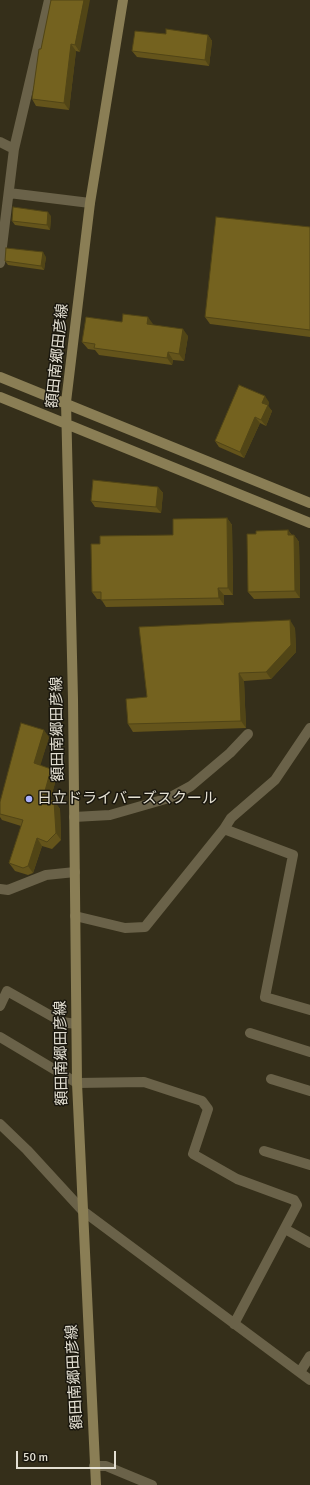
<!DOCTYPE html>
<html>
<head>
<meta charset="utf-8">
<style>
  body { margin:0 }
  #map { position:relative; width:310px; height:1485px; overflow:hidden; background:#352f1a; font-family:Signika,sans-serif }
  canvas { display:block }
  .scale { position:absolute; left:16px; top:1451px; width:100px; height:18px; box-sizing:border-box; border:2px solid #e4e0d3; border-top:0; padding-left:5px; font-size:12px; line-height:14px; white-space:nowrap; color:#e4e0d3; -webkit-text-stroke:3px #1a170e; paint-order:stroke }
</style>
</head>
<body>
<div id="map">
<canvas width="310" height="1485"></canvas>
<div class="scale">50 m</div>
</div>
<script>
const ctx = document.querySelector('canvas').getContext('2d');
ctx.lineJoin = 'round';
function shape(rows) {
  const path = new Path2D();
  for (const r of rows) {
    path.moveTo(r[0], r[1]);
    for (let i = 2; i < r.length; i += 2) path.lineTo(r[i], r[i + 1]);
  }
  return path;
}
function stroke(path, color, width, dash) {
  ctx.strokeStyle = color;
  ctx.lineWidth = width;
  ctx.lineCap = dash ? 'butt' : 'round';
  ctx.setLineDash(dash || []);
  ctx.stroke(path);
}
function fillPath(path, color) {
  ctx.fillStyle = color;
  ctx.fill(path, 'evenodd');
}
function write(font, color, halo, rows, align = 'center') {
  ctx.font = font + ' Signika,"Noto Sans JP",sans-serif';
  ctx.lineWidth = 3;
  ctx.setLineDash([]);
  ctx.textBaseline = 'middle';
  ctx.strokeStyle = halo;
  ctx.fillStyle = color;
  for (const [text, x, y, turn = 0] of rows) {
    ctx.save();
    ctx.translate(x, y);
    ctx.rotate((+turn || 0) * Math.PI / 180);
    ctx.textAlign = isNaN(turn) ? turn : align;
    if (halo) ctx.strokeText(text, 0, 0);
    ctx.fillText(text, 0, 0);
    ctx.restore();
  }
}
const street = shape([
  [0,142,14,149],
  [9,193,90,203],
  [0,263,14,149,49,0],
  [74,817,110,815,169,798,191,786,230,753,248,734],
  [224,829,231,818,275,780,310,728],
  [0,889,8,890,46,875,75,872],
  [75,916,125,928,145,927,224,829,293,855,265,997,310,1010],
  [0,1006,7,991,62,1022,76,1024],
  [250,1033,310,1052],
  [0,1037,77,1083,144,1082,202,1101,208,1109,193,1154,237,1179,294,1200,297,1205,234,1324],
  [271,1079,310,1091],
  [0,1124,27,1150,83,1211,310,1380],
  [264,1151,310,1165],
  [285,1229,310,1243],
  [300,1372,310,1356],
  [94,1466,106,1466,152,1485]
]);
const secondary = shape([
  [0,377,310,503],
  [0,397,310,523],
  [96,1485,77,1083,73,699,66,402,90,203,123,0]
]);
const wall = shape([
  [51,0,80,52,76,51,69,110,36,106,32,99],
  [166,34,208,35,212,41,209,66,137,57,132,51],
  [51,216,50,230,15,225,12,221],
  [310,227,310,337,210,324,205,317],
  [46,257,44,270,8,265,5,261],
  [122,322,153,325,188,336,184,361,173,360,172,365,99,355,95,350,88,349,82,342],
  [269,402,268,406,272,411,266,426,260,423,244,458,219,447,215,441],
  [158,487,163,493,161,513,95,507,91,501],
  [227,518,232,525,233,595,224,595,224,605,106,607,101,599,97,599,92,592,100,544,173,535],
  [288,530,292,535,294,535,299,542,300,598,254,599,248,592],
  [295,628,296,652,271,679,244,681,246,728,133,732,128,724,147,697],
  [49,737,40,765,57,776,50,800,54,801,60,809,61,840,52,849,42,846,33,873,28,875,15,871,9,863,21,826,2,820,0,817,0,802]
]);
const shadedWall = shape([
  [84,0,90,0,80,52,75,45],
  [208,35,212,41,209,66,205,60],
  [71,44,76,51,69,110,64,103],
  [48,212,51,216,50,230,47,225],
  [43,252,46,257,44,270,41,266],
  [148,317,153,324,147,324],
  [183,329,188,336,184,361,179,354],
  [168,352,173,360,172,365,167,358],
  [265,396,269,402,268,406,272,411,266,426,261,420,262,403],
  [255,417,260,423,244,458,240,452],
  [158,487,163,493,161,513,156,507],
  [227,518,232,525,233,595,228,588],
  [288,530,293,537,288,535],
  [294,535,299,542,300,598,295,591],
  [218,588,224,595,224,605,219,598],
  [290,620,295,628,296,652,271,679,266,672],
  [239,673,244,681,246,728,241,721],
  [44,730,49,737,39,770,34,763],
  [51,769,57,776,49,805,43,798],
  [54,801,60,809,61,840,56,833],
  [37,838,42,846,33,873,28,866]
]);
const building = shape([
  [51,0,84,0,75,45,71,44,64,103,32,99,39,49,41,49,51,0],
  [166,29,208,35,205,60,132,51,135,31,166,34,166,29],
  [13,207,48,212,47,225,12,221,13,207],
  [216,217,310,227,310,330,205,317,216,217],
  [6,248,43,252,41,266,5,261,6,248],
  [123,314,148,317,147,324,183,329,179,354,168,352,167,358,94,348,95,344,82,342,86,317,122,322,123,314],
  [239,385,265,396,262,403,268,405,261,420,255,417,240,452,215,441,239,385],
  [93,480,158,487,156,507,91,501,93,480],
  [227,518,228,588,218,588,219,598,101,600,101,592,92,592,91,544,100,544,100,536,173,535,173,519,227,518],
  [288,530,288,535,294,535,295,591,248,592,247,534,256,534,256,531,288,530],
  [290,620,291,645,266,672,239,673,241,721,128,724,126,699,147,697,139,627,290,620],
  [21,723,44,730,34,763,51,769,43,798,54,801,56,833,47,842,37,838,28,866,23,868,9,863,23,820,0,814,0,802,21,723]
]);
const markers = [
  [29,799,4,"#a9b0fc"]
];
const streetNames = [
  ["額田南郷田彦線",58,356,-84],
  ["額田南郷田彦線",58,729,-91],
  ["額田南郷田彦線",62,1053,-91],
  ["額田南郷田彦線",75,1377,-93]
];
const poiNames = [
  ["日立ドライバーズスクール",37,799]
];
stroke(street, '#6a6249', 10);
stroke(secondary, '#8a7e55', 10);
fillPath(wall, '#64541b');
fillPath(shadedWall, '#514516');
fillPath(building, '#74621f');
stroke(building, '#514516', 1);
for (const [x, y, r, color] of markers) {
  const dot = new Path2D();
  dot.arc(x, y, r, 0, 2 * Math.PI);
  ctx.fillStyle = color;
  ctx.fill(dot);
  stroke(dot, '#1a170e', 1.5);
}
write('15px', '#e4e0d3', '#1a170e', streetNames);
write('15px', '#e4e0d3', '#1a170e', poiNames, 'left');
</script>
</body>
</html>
